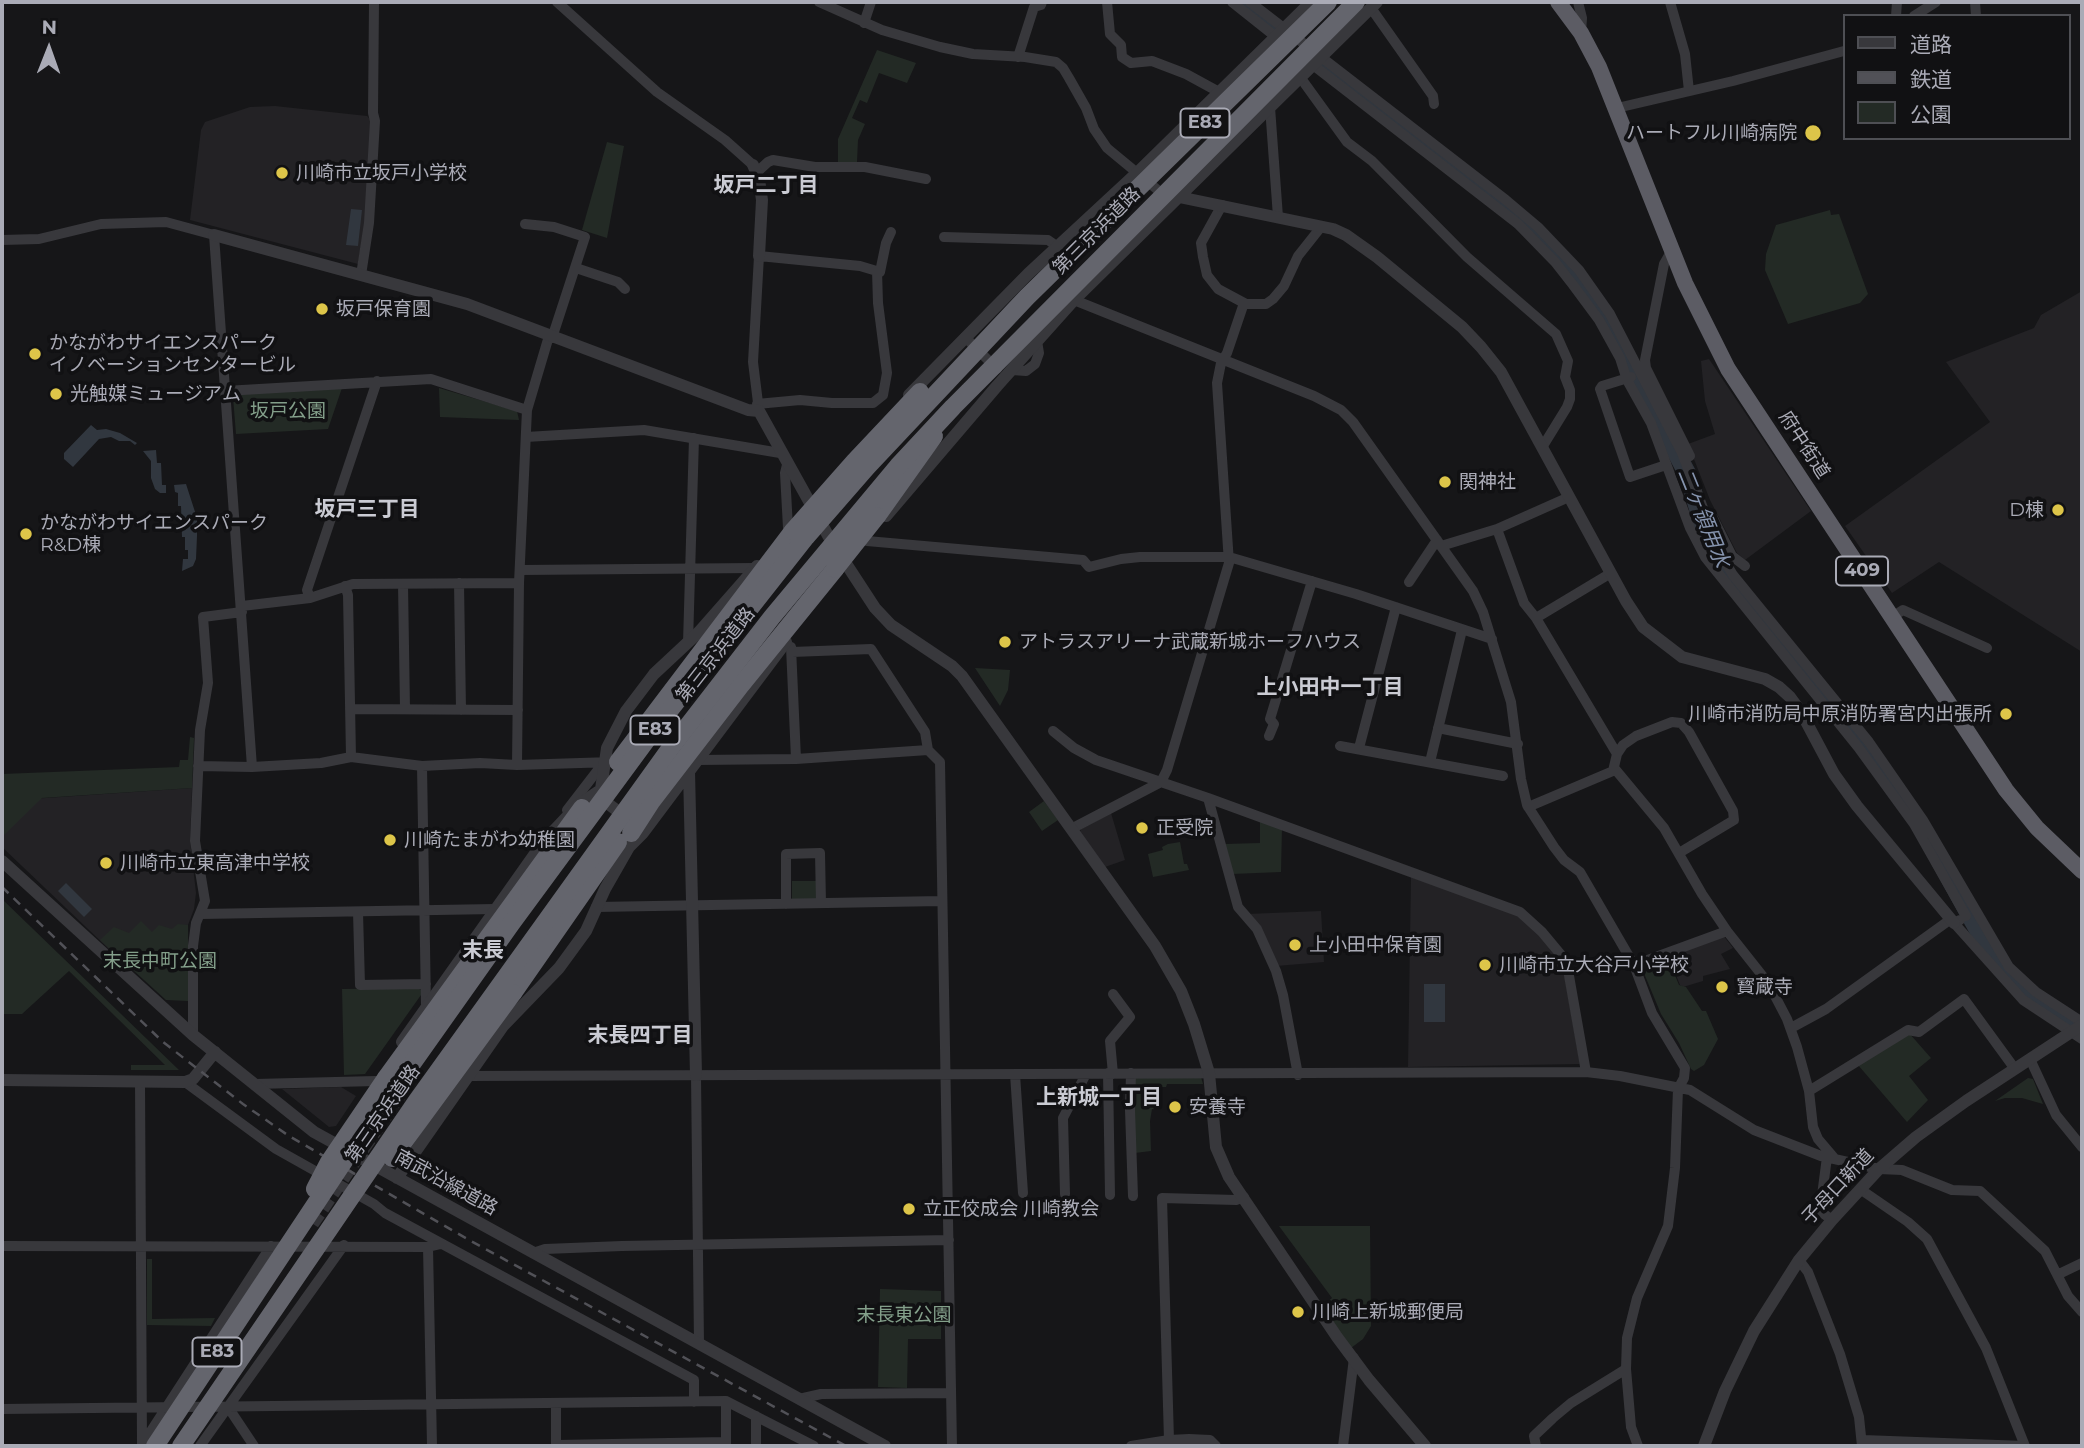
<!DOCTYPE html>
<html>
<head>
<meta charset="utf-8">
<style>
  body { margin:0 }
  #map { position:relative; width:2084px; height:1448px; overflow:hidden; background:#161618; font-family:Montserrat,"Noto Sans JP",sans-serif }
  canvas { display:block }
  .frame { position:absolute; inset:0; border:4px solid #aaabb6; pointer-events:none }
  .legend { position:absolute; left:1843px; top:14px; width:228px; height:126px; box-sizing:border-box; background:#111113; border:2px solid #4e4f54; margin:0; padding:9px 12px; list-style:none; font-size:21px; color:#aaabb6 }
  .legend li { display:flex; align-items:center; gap:14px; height:35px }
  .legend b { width:35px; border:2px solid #4e4f54 }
  .north { position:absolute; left:14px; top:14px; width:70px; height:70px; -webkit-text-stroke:5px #111113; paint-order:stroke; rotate:1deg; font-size:19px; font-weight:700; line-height:28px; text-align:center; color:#aaabb6 }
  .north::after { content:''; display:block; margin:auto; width:24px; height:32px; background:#aaabb6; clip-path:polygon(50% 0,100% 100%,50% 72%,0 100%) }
</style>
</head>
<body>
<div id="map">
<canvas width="2084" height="1448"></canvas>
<div class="frame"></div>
<ul class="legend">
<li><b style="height:9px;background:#38383c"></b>道路</li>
<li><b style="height:9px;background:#515157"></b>鉄道</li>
<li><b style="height:19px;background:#232a25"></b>公園</li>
</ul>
<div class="north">N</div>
</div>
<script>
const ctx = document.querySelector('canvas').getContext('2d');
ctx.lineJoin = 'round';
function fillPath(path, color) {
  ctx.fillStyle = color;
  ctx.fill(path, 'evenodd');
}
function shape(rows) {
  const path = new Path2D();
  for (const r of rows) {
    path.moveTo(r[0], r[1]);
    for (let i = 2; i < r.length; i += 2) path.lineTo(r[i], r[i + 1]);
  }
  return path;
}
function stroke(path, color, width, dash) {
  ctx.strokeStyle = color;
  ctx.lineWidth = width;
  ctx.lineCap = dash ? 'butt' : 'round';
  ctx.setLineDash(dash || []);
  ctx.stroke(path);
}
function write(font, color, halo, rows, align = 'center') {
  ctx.font = font + ' Montserrat,"Noto Sans JP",sans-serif';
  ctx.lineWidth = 7;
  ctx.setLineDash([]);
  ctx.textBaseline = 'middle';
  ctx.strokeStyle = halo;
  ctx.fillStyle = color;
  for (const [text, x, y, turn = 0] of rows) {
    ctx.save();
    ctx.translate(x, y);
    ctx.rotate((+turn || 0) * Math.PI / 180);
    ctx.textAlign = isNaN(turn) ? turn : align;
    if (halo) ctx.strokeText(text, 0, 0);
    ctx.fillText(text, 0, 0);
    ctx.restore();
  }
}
const built = shape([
  [275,106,367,116,372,121,366,216,358,264,190,220,201,130,205,122,250,107],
  [2082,291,2082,652,1939,562,1892,593,1845,526,1990,422,1946,362,2034,328,2041,315],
  [1709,359,1811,511,1745,560,1737,553,1710,500,1688,444,1715,434,1705,401,1701,361],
  [192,788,190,840,196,893,194,909,188,925,188,935,163,928,153,934,110,950,2,847,2,801],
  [1111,813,1125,860,1105,867,1080,832,1081,829],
  [1411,877,1517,914,1536,931,1557,957,1564,973,1580,1064,1408,1067],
  [1321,911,1324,962,1276,966,1247,914],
  [1723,935,1733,948,1721,954,1730,969,1703,976,1703,981,1683,987,1680,985,1668,955],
  [341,1087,356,1096,336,1126,329,1127,282,1089]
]);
const green = shape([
  [877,50,916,63,907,83,879,73,867,103,860,100,852,118,865,124,858,140,857,162,838,164,838,139],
  [607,142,624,146,607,238,582,230],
  [1830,210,1831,215,1839,214,1868,294,1860,303,1788,324,1765,270,1766,254,1776,225],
  [342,388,328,429,236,434,233,397,236,394],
  [439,388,517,411,519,420,440,417],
  [975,668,1010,670,1008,690,1000,706],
  [190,737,194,738,192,788,42,798,2,837,2,774,179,767,180,760,188,760],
  [1044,801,1058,820,1042,831,1029,812],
  [1260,819,1282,828,1281,872,1232,874,1225,844,1260,843],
  [1180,842,1184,864,1187,864,1189,870,1153,877,1148,854,1163,850,1162,847,1168,844],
  [792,881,817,881,817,899,792,899],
  [2,899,179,1070,131,1070,131,1065,165,1065,69,971,22,1014,2,1014],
  [141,921,152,932,159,925,172,929,178,924,188,925,188,1001,166,1000,100,940,114,927,129,933],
  [1667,956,1679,985,1686,987,1702,1011,1706,1011,1718,1039,1704,1065,1694,1071,1691,1069,1679,1043,1661,1014,1641,966],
  [417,988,421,990,421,995,365,1074,344,1075,342,989],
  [1909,1033,1931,1058,1909,1076,1928,1100,1907,1122,1858,1065],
  [1201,1077,1203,1084,1167,1084,1166,1087,1158,1087,1158,1109,1152,1109,1150,1121,1151,1151,1135,1153,1134,1078],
  [2028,1078,2033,1079,2043,1104,2022,1098,2005,1098,1995,1101],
  [1279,1226,1370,1226,1371,1326,1363,1339,1351,1348,1322,1306,1332,1298],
  [147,1259,152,1259,152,1319,215,1318,211,1326,147,1325],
  [880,1289,941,1291,941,1339,908,1339,907,1388,878,1387]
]);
const water = shape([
  [351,209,362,210,358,246,346,245],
  [91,425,97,430,106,429,120,433,137,443,135,445,130,441,119,441,111,437,99,439,73,467,64,459,64,453],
  [156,450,157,463,161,463,162,485,166,485,166,493,160,493,155,489,151,478,151,461,143,451],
  [186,484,197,518,197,536,196,559,193,566,182,571,183,559,188,559,188,550,185,550,185,537,182,537,181,506,178,506,178,493,175,492,174,485],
  [66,883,92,909,84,917,58,891],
  [1424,984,1445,984,1445,1022,1424,1022]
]);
const river = shape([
  [1241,2,1275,28],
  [1322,66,1510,211,1560,257,1601,311,1688,475,1710,549,1718,565,1869,753,1919,823,1995,961,2037,1002,2082,1031]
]);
const tertiaryTunnel = shape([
  [313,1224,402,1093]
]);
const minor = shape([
  [557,2,657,92,725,140,753,165],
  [819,2,882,30,940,47,973,54,1025,57,1056,62,1063,68,1069,78,1086,108,1094,129,1107,148,1165,196],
  [1107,2,1110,34,1121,45,1122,57,1131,63,1152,61,1186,74,1219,92],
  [1232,2,1276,37],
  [1250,2,1506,200,1538,227,1579,270,1610,314,1682,453,1721,555,1733,575,1869,742,1923,820,2009,967,2036,992,2082,1022],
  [1578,2,1582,18,1581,33],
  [1670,2,1685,54,1689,91],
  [1975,2,1976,16],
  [1371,8,1433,96,1434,104],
  [1896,16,1897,2],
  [1914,16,1936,2],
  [864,23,871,2],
  [1018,57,1034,7,1041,5,1042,2],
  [1313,65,1518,224,1555,262,1573,285,1599,320,1620,358,1627,380,1651,423,1690,528,1705,557,1858,747,1914,824,1966,916],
  [1300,77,1347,142,1372,161,1467,257,1556,334,1568,361,1565,377,1570,390,1570,399,1567,407,1543,446],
  [1270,107,1278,217],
  [1617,108,1733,81,1844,51],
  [756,173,768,162,773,160,815,167,865,167,926,179],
  [1222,205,1201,243,1203,257,1207,275,1218,289,1246,304,1266,304,1273,299,1284,286,1298,256,1321,227],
  [525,224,554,227,585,237,552,338],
  [944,237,1048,240,1058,247],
  [2,240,39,239,101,224,166,222,214,235,252,767],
  [1672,250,1664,264,1645,360,1646,368,1690,456],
  [576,268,618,282,625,289],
  [361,275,369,223,375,121,373,113,374,2],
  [1074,300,1314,396,1341,410,1353,422,1473,591,1483,612,1511,702,1521,779,1527,805,1554,847,1564,860,1580,872,1634,965,1652,1013,1685,1068,1684,1078,1678,1089,1675,1168,1668,1226,1637,1298,1627,1338,1626,1369,1631,1427,1638,1446],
  [965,337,997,369],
  [1012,370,1026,371,1035,364,1039,353,1037,341],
  [1631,377,1602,386,1600,389,1630,477,1666,465],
  [225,391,431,379,527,410],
  [757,404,800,400,832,403,873,403,883,395,887,373,878,303,877,271],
  [759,411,753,362,759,256,860,266,880,272,886,243,891,232],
  [526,437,644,430,780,453],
  [787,465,785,473,788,528],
  [1712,516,1732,556,1745,566],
  [1497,529,1569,497],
  [867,541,1083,560,1089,567,1121,559,1140,557,1229,557,1356,594,1492,639],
  [1441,546,1497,529,1524,603,1536,618,1617,754,1613,771,1528,807],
  [521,570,755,568],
  [1409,582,1437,540],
  [459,583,461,710],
  [403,584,405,709],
  [345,586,348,595,351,757],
  [310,598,307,590,377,381],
  [242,606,310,598,353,584,519,583],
  [1892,617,1903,610,1987,648],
  [1536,618,1611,573],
  [688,643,694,438],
  [791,647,796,759],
  [792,652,871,649,925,732,928,750,940,762,952,1446],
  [350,709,518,710],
  [1438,728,1518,744],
  [1053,731,1074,748,1096,760,1208,798,1520,912,1542,932,1562,956,1568,970,1586,1072],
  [1269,736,1274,724,1270,719,1312,581],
  [1340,746,1503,776],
  [1359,748,1396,607],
  [1617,754,1623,745,1636,736,1672,722,1681,723,1689,732,1733,811,1734,820,1679,853],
  [697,760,796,759,928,750],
  [1430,762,1462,630],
  [517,765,519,583,527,410,549,336],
  [198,766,252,767,321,763,351,757,422,766,480,763,517,765,612,762],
  [422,766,426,1006],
  [1615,769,1664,828,1702,894,1727,931,1765,979,1775,996,1787,1019,1797,1047,1809,1091,1813,1127,1818,1139,1835,1159],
  [1208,798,1238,907,1257,929,1276,971,1283,995,1298,1075],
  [567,810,604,762],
  [1071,829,1161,782,1167,770,1229,563,1217,383,1221,363,1227,353,1244,303],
  [786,904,786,854,820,853,821,903],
  [596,907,942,901],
  [358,912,360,985,426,984],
  [201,914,495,909],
  [1960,920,1954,923,2023,1000,2082,1039],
  [1634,965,1727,931],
  [1791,1028,1826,1009,1951,919],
  [193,1035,193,946,196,923,205,901,195,841,200,730,208,683,203,617,242,612],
  [2030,1059,2056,1115,2082,1147],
  [1108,1073,1110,1195],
  [1131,1073,1130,1110,1133,1196],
  [1015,1074,1023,1193],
  [1113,1074,1110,1041,1130,1017,1113,994],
  [696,1075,699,1344],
  [467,1076,1586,1072,1620,1076,1690,1090,1754,1130,1821,1156,1879,1169,1902,1170,1952,1190,1980,1191,2045,1251,2068,1296,2082,1312],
  [140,1082,142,1446],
  [185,1082,276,1149,374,1204,385,1213,694,1380,694,1402],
  [255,1084,376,1081],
  [1809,1091,1908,1030,1919,1032,1964,999,2015,1069],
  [1827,1157,1820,1211,1832,1220],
  [1860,1189,1908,1222,1927,1239,1986,1348,2025,1446],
  [1065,1194,1063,1118,1086,1074],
  [2,1246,428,1247,441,1244],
  [428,1247,432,1446],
  [533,1253,545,1249,622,1246,949,1240],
  [1799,1260,1808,1272,1840,1354,1859,1417,1862,1446],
  [2059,1274,2082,1263],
  [799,1399,821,1394,950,1393],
  [726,1401,726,1446],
  [556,1403,556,1446],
  [228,1407,254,1446],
  [2,1409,726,1401,814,1446],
  [756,1416,756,1446],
  [1169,1440,1162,1198,1236,1200,1244,1197],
  [1863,1440,2025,1446],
  [142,1445,271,1246],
  [556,1445,726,1442],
  [200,1446,344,1245],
  [1131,1446,1169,1440,1189,1439,1210,1440,1216,1446],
  [1343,1446,1354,1358],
  [1536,1446,1534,1436,1553,1418,1571,1403,1626,1369]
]);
const tertiary = shape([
  [753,165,759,179,762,200,759,256],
  [1179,197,1333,229,1346,235,1377,257,1462,327,1481,347,1501,372,1626,601,1643,627,1682,657,1765,679,1779,687,1790,697,1801,712,1834,774,1857,806,1954,923],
  [214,235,467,304,748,410,759,411,830,539,875,608,891,625,952,666,962,676,1155,946,1181,991,1194,1024,1209,1073,1216,1147,1229,1177,1337,1337,1369,1380,1425,1446],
  [909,395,1028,274,1138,172,1311,2],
  [886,516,997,386,1074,300,1377,2],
  [689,771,696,1075],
  [629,847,643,833,786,642],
  [2,861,193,1035,314,1132,885,1446],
  [402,1042,544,841,577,806,605,787],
  [2,1080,185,1082,193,1079,215,1052],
  [397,1178,503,1026,559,968,586,931,605,889,629,847,631,833,627,818,607,803,602,797,601,789,607,748,626,711,654,674,699,632,757,566],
  [1704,1446,1725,1391,1754,1331,1799,1260,1832,1220,1879,1169,1916,1137,1966,1101,2082,1025]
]);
const trunk = shape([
  [1558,2,1581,33,1599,67,1685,283,1728,369,2006,790,2037,828,2082,871]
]);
const motorway = shape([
  [877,516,934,436],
  [618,762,793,531],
  [631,833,651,802,741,685,835,569],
  [513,993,618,842],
  [386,1078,582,808]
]);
const rail = shape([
  [2,887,163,1042,243,1104,289,1136,469,1240,846,1446]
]);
const motorwayBridge = shape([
  [793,531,854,462,920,392],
  [835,569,877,516],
  [392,1158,513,993],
  [315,1189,329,1162,386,1078],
  [155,1446,358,1140,511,924,651,734,806,537,867,467,1027,297,1328,2],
  [181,1446,416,1102,669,750,772,617,898,466,953,407,1356,2]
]);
const markers = [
  [1813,133,9,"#ddc549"],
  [282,173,7,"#ddc549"],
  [322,309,7,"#ddc549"],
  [35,354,7,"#ddc549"],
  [56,394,7,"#ddc549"],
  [1445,482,7,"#ddc549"],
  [2058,510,7,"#ddc549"],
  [26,534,7,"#ddc549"],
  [1005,642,7,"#ddc549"],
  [2006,714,7,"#ddc549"],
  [1142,828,7,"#ddc549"],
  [390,840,7,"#ddc549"],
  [106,863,7,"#ddc549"],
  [1295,945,7,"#ddc549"],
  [1485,965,7,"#ddc549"],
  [1722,987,7,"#ddc549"],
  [1175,1107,7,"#ddc549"],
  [909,1209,7,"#ddc549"],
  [1298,1312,7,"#ddc549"]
];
const shields = [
  [1205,123,49],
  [1862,571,52],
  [655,730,49],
  [217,1352,49]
];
const shieldNames = [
  ["E83",1205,123],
  ["409",1862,571],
  ["E83",655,730],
  ["E83",217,1352]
];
const poiNames = [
  ["ハートフル川崎病院",1797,133,"right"],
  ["川崎市立坂戸小学校",296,173],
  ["坂戸保育園",336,309],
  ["かながわサイエンスパーク",49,343],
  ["イノベーションセンタービル",49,365],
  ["光触媒ミュージアム",70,394],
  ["関神社",1459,482],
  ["D棟",2044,510,"right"],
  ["かながわサイエンスパーク",40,523],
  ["R&D棟",40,545],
  ["アトラスアリーナ武蔵新城ホーフハウス",1019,642],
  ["川崎市消防局中原消防署宮内出張所",1992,714,"right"],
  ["正受院",1156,828],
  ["川崎たまがわ幼稚園",404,840],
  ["川崎市立東高津中学校",120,863],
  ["上小田中保育園",1309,945],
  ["川崎市立大谷戸小学校",1499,965],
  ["寳蔵寺",1736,987],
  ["安養寺",1189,1107],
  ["立正佼成会 川崎教会",923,1209],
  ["川崎上新城郵便局",1312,1312]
];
const streetNames = [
  ["第三京浜道路",1097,231,-45],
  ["府中街道",1804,445,57],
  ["第三京浜道路",716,655,-52],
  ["第三京浜道路",383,1114,-55],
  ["南武沿線道路",446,1183,29],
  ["子母口新道",1838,1187,-47]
];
const parkNames = [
  ["坂戸公園",288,411],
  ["末長中町公園",160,961],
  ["末長東公園",904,1315]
];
const neighbourhoodNames = [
  ["坂戸二丁目",766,186],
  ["坂戸三丁目",367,510],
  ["上小田中一丁目",1330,688],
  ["末長",483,951],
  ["末長四丁目",640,1036],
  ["上新城一丁目",1099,1098]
];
const waterNames = [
  ["二ヶ領用水",1703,518,68]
];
fillPath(built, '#232225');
fillPath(green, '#232a25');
fillPath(water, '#31373f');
stroke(river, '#31373f', 18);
stroke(tertiaryTunnel, '#343438', 12, [12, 6]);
stroke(minor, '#38383c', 10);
stroke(tertiary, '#38383c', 12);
stroke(trunk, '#5c5c64', 16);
stroke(motorway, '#64656d', 18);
stroke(rail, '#515157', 2.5, [9, 7]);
stroke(motorwayBridge, '#64656d', 18);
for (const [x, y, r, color] of markers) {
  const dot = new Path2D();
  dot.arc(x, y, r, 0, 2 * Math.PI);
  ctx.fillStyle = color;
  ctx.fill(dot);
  stroke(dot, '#111113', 2.5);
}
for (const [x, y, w] of shields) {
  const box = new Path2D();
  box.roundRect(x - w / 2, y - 14.5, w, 29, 5);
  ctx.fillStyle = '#111113';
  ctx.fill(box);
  stroke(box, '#aaabb6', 2);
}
write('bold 18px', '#aaabb6', null, shieldNames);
write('19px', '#aaabb6', '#111113', poiNames, 'left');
write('19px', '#aaabb6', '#111113', streetNames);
write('19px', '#839f8a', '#111113', parkNames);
write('bold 21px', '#cacbd3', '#111113', neighbourhoodNames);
write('italic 21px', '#8593ad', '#111113', waterNames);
</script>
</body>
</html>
